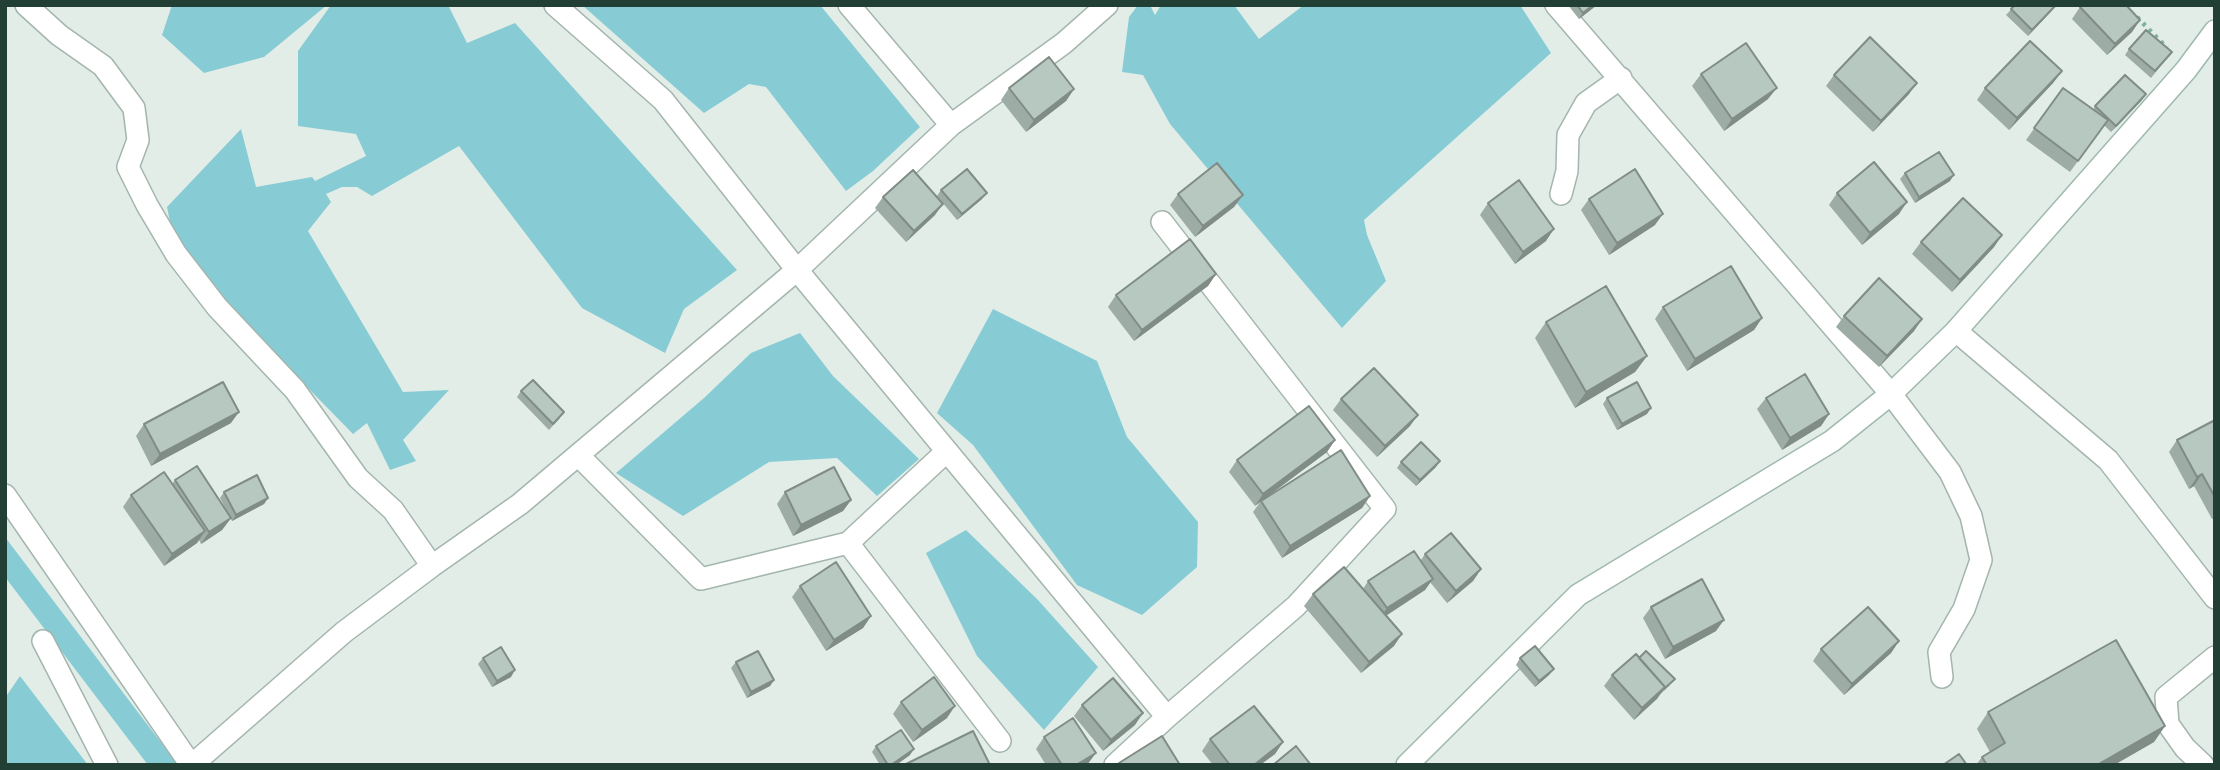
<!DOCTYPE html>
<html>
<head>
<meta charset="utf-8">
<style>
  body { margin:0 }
  #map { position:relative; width:2220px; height:770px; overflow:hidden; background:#e2ede7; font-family:Manrope,sans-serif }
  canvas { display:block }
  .frame { position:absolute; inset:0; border:7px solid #213f35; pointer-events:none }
</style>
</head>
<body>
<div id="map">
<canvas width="2220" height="770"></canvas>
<div class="frame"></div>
</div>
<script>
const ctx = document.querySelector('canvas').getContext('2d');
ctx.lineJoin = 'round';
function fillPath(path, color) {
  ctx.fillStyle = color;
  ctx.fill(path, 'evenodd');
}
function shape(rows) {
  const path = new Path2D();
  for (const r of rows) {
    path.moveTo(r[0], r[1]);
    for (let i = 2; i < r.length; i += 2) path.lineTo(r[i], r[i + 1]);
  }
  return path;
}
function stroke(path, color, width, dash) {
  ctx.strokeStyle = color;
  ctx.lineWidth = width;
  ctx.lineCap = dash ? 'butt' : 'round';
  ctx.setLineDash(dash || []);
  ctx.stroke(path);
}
const water = shape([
  [172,5,327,5,264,57,204,73,162,35],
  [331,5,448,5,467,43,515,23,737,270,684,309,665,353,582,308,459,146,372,196,357,187,342,187,326,194,331,202,308,231,403,392,449,390,403,440,416,461,390,470,367,423,353,434,176,253,167,207,241,129,256,187,312,177,315,181,366,156,356,134,298,126,298,51],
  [582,5,820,5,920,127,873,171,846,191,766,87,749,84,704,113],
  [1138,5,1150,5,1155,15,1161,5,1234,5,1259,39,1304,5,1520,5,1551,53,1364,220,1367,235,1386,281,1342,328,1170,124,1143,75,1122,72,1129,17],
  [993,309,1097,361,1127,437,1198,522,1197,567,1142,615,1077,585,973,445,937,413],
  [800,333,833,376,919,459,877,496,837,458,769,462,683,516,616,473,704,398,751,353],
  [966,530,1038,600,1098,667,1044,730,977,656,926,553],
  [5,537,178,765,148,765,5,577],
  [20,676,88,765,5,765,5,698]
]);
const path = shape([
  [2137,17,2167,48]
]);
const minor = shape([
  [26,5,59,35,103,66,134,108,138,140,128,167,147,205,176,254,217,307,295,390,358,478,393,510,432,566],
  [555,5,663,100,797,270,1167,717,1115,765],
  [1556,5,1891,394,1950,472,1971,516,1981,560,1964,609,1939,652,1942,677],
  [951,125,1064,43,1107,5],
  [1561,194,1567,171,1568,135,1586,103,1621,78],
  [1162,222,1385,509,1296,606,1167,717],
  [1956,331,2108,460,2215,598],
  [578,455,701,579,848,543,947,451],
  [5,495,191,765],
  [848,543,1000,741],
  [43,641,107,765],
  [192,765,344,632,432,566,520,504,797,270,951,125,849,5],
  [2203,765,2185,748,2168,724,2166,697,2215,657]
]);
const secondary = shape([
  [1407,765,1578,595,1832,441,1891,394,1956,331,2186,70,2215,31]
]);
const wall = shape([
  [1568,5,1597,5,1579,19],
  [2015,5,2057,5,2028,36,2006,15],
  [2080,7,2140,20,2132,32,2107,55,2072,19],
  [2129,49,2172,52,2151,78,2125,55],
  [2062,71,2053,83,2009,130,1977,100,1985,88],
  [1701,74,1768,99,1724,131,1692,86],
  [1834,75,1909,94,1873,132,1826,86],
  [1009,88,1074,89,1066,101,1026,132,1001,100],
  [2063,88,2093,110,2095,106,2142,100,2111,132,2104,125,2070,172,2026,140],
  [1905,173,1950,181,1915,203,1900,179],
  [941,190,982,199,957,220,937,196],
  [1837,193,1899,214,1862,245,1829,205],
  [1178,194,1243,195,1234,207,1195,237,1170,205],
  [883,197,935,215,906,242,875,208],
  [1589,199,1655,225,1609,255,1581,210],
  [1488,203,1546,241,1515,264,1480,215],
  [2002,235,1994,247,1952,292,1912,254,1921,242],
  [1216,274,1208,286,1134,341,1108,307,1116,295],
  [1663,307,1762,318,1754,330,1687,371,1655,319],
  [1844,316,1922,319,1914,331,1879,367,1836,327],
  [1546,322,1647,356,1635,372,1575,408,1535,338],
  [521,391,560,418,549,430,517,397],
  [1607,398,1647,414,1617,430,1603,404],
  [1766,398,1829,414,1821,426,1782,450,1757,409],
  [1341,399,1410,426,1377,457,1333,410],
  [2215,420,2215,518,2212,519,2194,486,2189,489,2169,452,2177,440],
  [231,423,151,466,136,436,144,424],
  [1335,440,1327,452,1262,500,1370,496,1362,508,1282,558,1253,512,1261,501,1255,506,1229,472,1237,460],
  [1401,462,1436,467,1416,486,1397,468],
  [175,480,231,518,222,530,201,544,199,540,197,543,164,566,123,507,131,495,172,484],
  [224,492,268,498,264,504,232,521,220,498],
  [785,492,851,500,843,511,793,536,777,504],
  [1425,554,1481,569,1473,581,1447,603,1430,582,1425,590,1386,616,1394,646,1361,673,1304,606,1313,594,1363,589,1368,581,1421,560],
  [800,586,871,616,863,628,826,651,792,597],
  [1651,607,1716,631,1665,659,1643,618],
  [1899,641,1891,653,1844,695,1813,661,1821,649],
  [483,658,511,677,492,687,478,664],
  [1520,658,1554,669,1549,675,1535,687,1516,665],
  [1639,658,1670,685,1634,720,1604,686,1612,675],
  [736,662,774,680,770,686,747,698,731,668],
  [901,702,947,718,913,742,893,714],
  [1082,705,1135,725,1103,751,1074,716],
  [1988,712,2165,726,2154,742,2114,765,1976,765,1982,757,1990,752,1977,729],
  [1044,737,1087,764,1046,765,1036,749],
  [1210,739,1283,742,1275,754,1260,765,1213,765,1202,751],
  [876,746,910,755,896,765,880,765,872,752]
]);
const shadedWall = shape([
  [1593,5,1597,5,1579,19,1583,13],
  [2056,5,2057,5,2028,36,2032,30],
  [2140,20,2132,32,2107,55,2115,44],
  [2062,71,2053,83,2009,130,2017,118],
  [1917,83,1909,94,1873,132,1881,121],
  [1777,88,1768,99,1724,131,1732,119],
  [1074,89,1066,101,1026,132,1034,120],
  [2146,94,2142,100,2111,132,2116,126],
  [1954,175,1950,181,1915,203,1919,197],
  [987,193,982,199,957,220,962,214],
  [1243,195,1234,207,1195,237,1203,226],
  [1907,202,1899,214,1862,245,1870,233],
  [943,204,935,215,906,242,914,231],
  [1663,214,1655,225,1609,255,1617,243],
  [1554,229,1546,241,1515,264,1523,252],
  [2002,235,1994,247,1952,292,1960,280],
  [1216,274,1208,286,1134,341,1142,330],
  [1762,318,1754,330,1687,371,1695,359],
  [1922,319,1914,331,1879,367,1887,356],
  [1647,356,1635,372,1575,408,1586,392],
  [1651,408,1647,414,1617,430,1622,424],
  [239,412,231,423,151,466,160,454],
  [1829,414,1821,426,1782,450,1790,438],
  [1418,415,1410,426,1377,457,1385,446],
  [1335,440,1327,452,1255,506,1263,494],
  [1440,461,1436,467,1416,486,1420,480],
  [2202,474,2194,486,2189,489,2197,477],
  [1370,496,1362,508,1282,558,1290,546],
  [268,498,264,504,232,521,236,515],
  [851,500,843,511,793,536,801,525],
  [231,518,222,530,201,544,209,532],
  [205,531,197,543,164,566,172,554],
  [1481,569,1473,581,1447,603,1456,591],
  [1433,579,1425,590,1379,620,1387,608],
  [871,616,863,628,826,651,834,640],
  [1724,620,1716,631,1665,659,1673,647],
  [1402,634,1394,646,1361,673,1369,662],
  [1899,641,1891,653,1844,695,1852,684],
  [1554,669,1549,675,1535,687,1539,681],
  [515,670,511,677,492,687,497,681],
  [774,680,770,686,747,698,751,692],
  [1665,687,1657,699,1634,720,1642,708],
  [955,706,947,718,913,742,922,730],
  [1143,713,1135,725,1103,751,1111,740],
  [2165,726,2154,742,2114,765,2097,765],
  [1283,742,1275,754,1260,765,1254,765],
  [914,749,910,755,896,765,891,765],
  [1096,753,1087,765,1076,765]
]);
const building = shape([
  [1577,5,1593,5,1583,13,1577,5],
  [2015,5,2056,5,2032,30,2011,9,2015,5],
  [2082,5,2126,5,2140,20,2115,44,2080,7,2082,5],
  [2146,30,2172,52,2155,71,2129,49,2146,30],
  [1870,37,1917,83,1881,121,1834,75,1870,37],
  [2030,41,2062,71,2017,118,1985,88,2030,41],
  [1746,43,1777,88,1732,119,1701,74,1746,43],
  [1049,57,1074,89,1034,120,1009,88,1049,57],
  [2125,75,2146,94,2116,126,2095,106,2125,75],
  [2063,88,2108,120,2078,161,2034,128,2063,88],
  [1939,152,1954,175,1919,197,1905,173,1939,152],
  [1874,162,1907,202,1870,233,1837,193,1874,162],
  [1217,163,1243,195,1203,226,1178,194,1217,163],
  [967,169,987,193,962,214,941,190,967,169],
  [1635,169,1663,214,1617,243,1589,199,1635,169],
  [913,170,943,204,914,231,883,197,913,170],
  [1519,180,1554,229,1523,252,1488,203,1519,180],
  [1963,198,2002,235,1960,280,1921,242,1963,198],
  [1190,239,1216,274,1142,330,1116,295,1190,239],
  [1731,266,1762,318,1695,359,1663,307,1731,266],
  [1879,278,1922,319,1887,356,1844,316,1879,278],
  [1606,286,1647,356,1586,392,1546,322,1606,286],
  [1374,368,1418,415,1385,446,1341,399,1374,368],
  [1805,374,1829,414,1790,438,1766,398,1805,374],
  [533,380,564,412,553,424,521,391,533,380],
  [223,382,239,412,160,454,144,424,223,382],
  [1637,382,1651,408,1622,424,1607,398,1637,382],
  [1309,406,1335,440,1263,494,1237,460,1309,406],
  [2215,420,2215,497,2202,474,2197,477,2177,440,2215,420],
  [1421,442,1440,461,1420,480,1401,462,1421,442],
  [1341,450,1370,496,1290,546,1261,501,1341,450],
  [197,466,231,518,209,532,175,480,197,466],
  [834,467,851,500,801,525,785,492,834,467],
  [164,472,205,531,172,554,131,495,164,472],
  [257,475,268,498,236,515,224,492,257,475],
  [1451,533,1481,569,1456,591,1425,554,1451,533],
  [1414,551,1433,579,1387,608,1368,581,1414,551],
  [836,562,871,616,834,640,800,586,836,562],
  [1344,567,1402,634,1369,662,1313,594,1344,567],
  [1702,579,1724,620,1673,647,1651,607,1702,579],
  [1868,607,1899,641,1852,684,1821,649,1868,607],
  [2116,640,2165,726,2097,765,1987,765,1982,757,2005,743,1988,712,2116,640],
  [1535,646,1554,669,1539,681,1520,658,1535,646],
  [501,647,515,670,497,681,483,658,501,647],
  [758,651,774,680,751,692,736,662,758,651],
  [1646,651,1675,679,1664,689,1665,687,1639,658,1646,651],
  [1636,654,1665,687,1642,708,1612,675,1636,654],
  [934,677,955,706,922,730,901,702,934,677],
  [1113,678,1143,713,1111,740,1082,705,1113,678],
  [1254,706,1283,742,1254,765,1230,765,1210,739,1254,706],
  [1073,718,1096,753,1076,765,1062,765,1044,737,1073,718],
  [901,730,914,749,891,765,888,765,876,746,901,730],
  [973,731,990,765,904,765,973,731],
  [1162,736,1180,765,1120,765,1119,763,1162,736],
  [1296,746,1311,765,1273,765,1296,746],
  [1959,754,1967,765,1943,765,1959,754]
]);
fillPath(water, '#87ccd5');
stroke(minor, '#a4b5ae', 24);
stroke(secondary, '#9fb9af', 24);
stroke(path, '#80b2a0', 4.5, [3.5, 5]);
stroke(minor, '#fff', 21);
stroke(secondary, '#fff', 21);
fillPath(wall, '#9daca5');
fillPath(shadedWall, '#808c86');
fillPath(building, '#b7c8c0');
stroke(building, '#808c86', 2);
</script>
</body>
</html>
